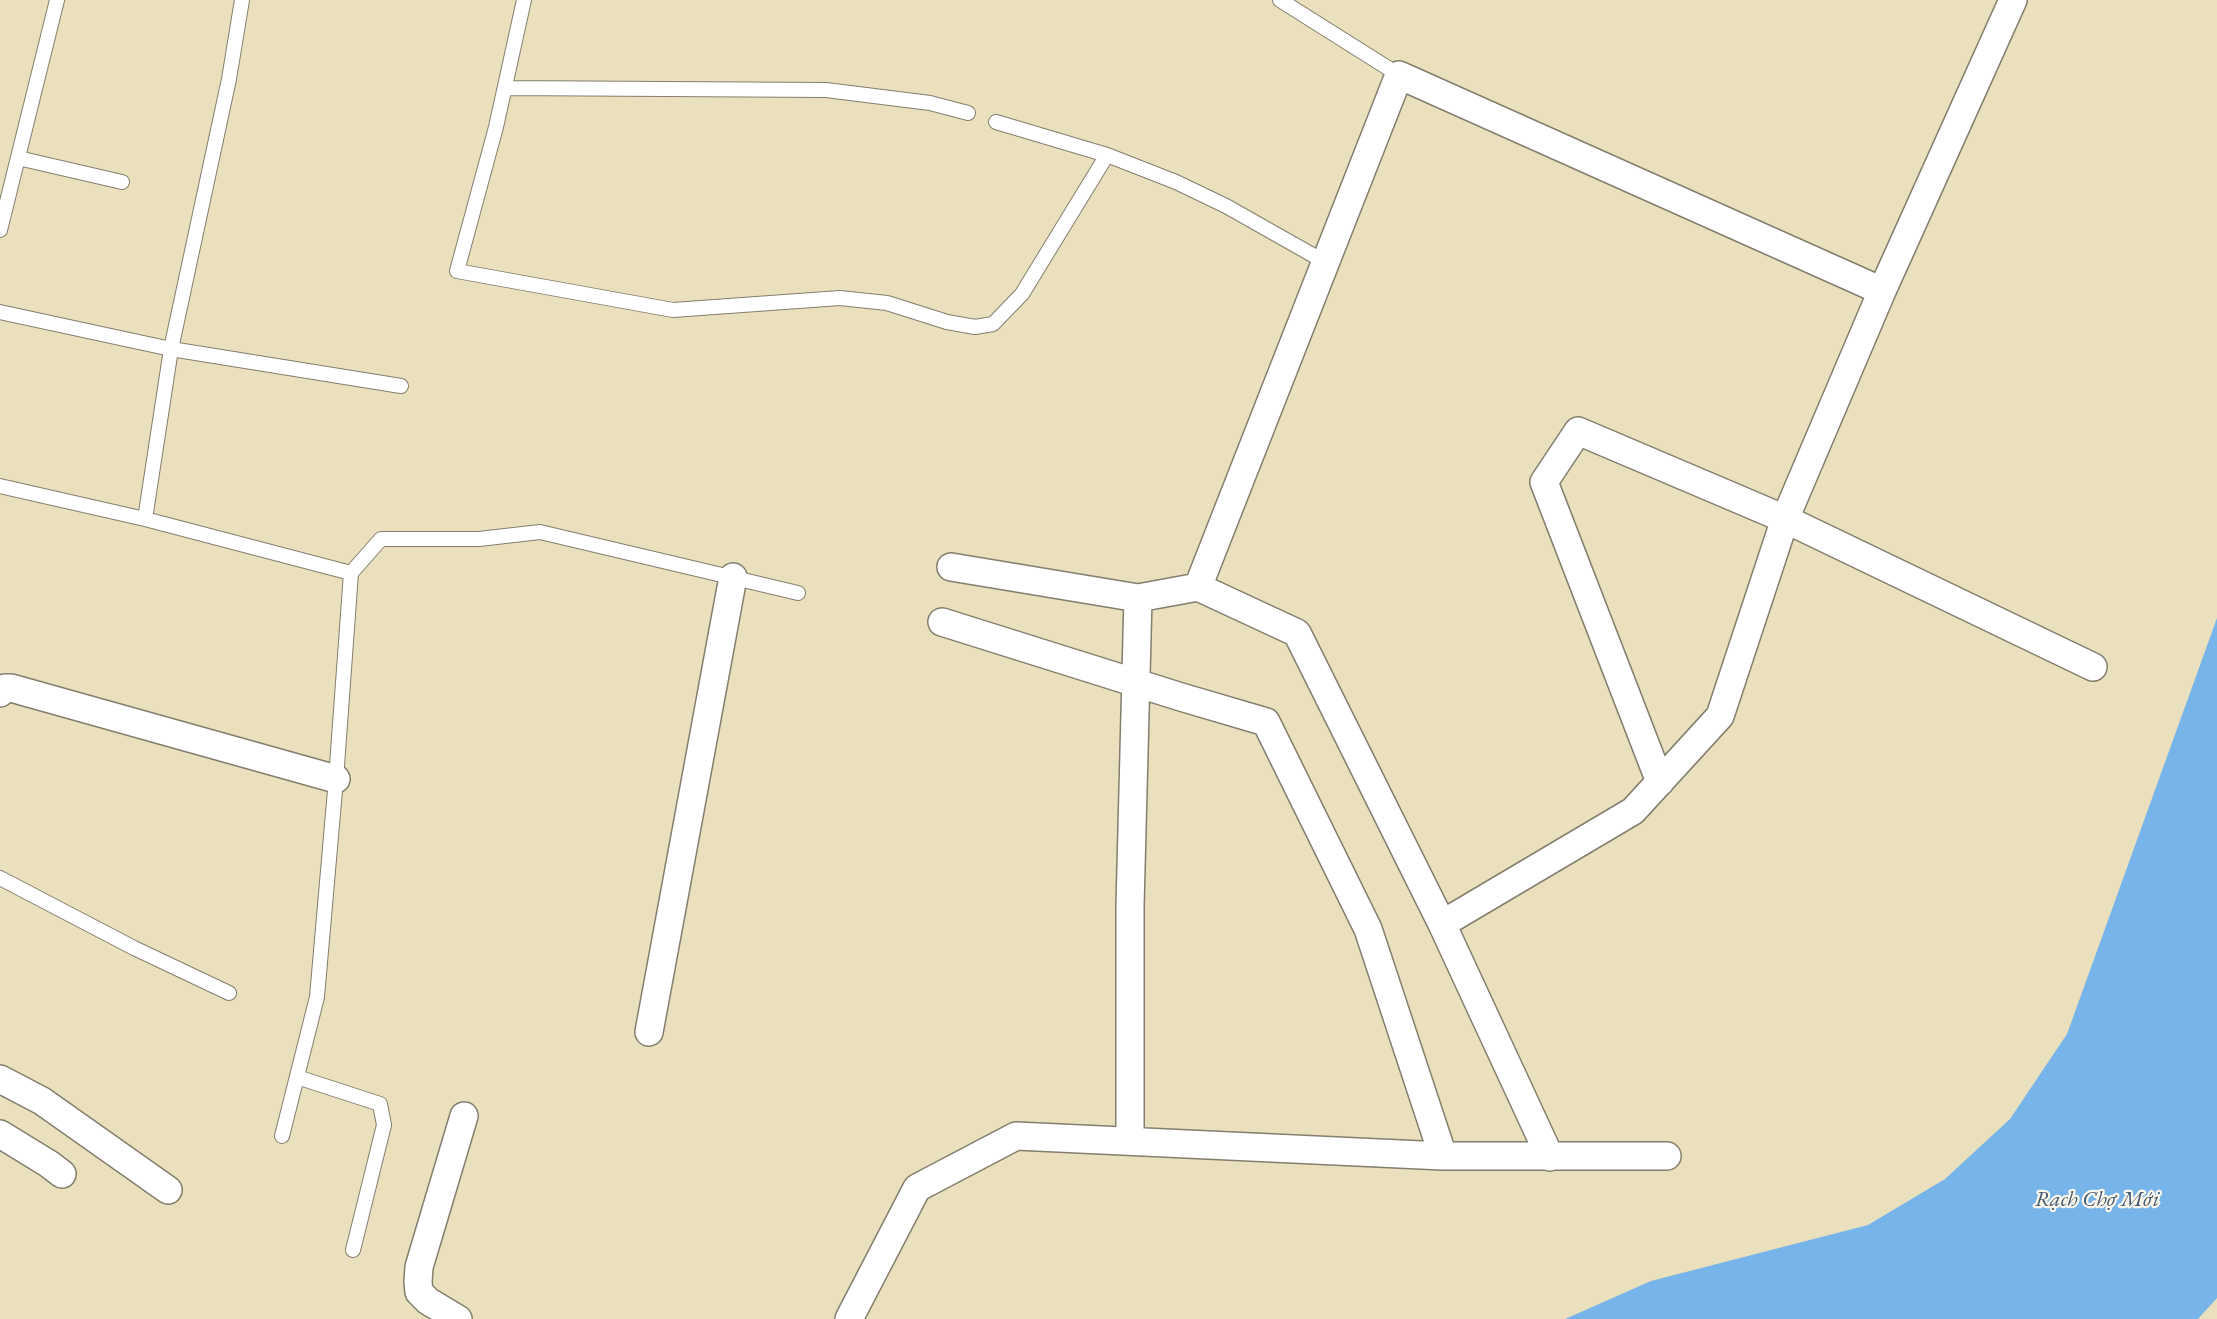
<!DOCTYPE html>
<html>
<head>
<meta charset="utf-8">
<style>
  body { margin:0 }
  canvas { display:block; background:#eae0be }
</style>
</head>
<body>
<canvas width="2217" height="1319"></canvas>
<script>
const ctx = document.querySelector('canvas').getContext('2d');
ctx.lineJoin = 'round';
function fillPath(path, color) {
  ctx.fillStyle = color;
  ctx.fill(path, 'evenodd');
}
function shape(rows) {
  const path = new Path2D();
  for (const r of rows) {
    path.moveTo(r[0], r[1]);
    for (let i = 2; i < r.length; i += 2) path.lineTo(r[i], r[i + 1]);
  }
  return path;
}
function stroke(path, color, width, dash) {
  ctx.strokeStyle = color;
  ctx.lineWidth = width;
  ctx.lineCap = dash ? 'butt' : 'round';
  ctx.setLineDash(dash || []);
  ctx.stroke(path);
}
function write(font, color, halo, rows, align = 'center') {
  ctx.font = font + ' "EB Garamond",serif';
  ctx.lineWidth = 4.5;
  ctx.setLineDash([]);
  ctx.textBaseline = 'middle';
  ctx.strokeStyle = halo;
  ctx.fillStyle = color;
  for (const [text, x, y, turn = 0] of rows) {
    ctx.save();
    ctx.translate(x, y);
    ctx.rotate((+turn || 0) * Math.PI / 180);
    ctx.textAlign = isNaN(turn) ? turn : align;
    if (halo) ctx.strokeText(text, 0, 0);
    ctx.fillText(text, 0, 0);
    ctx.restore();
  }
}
const water = shape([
  [2217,618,2217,1298,2198,1319,1565,1319,1651,1281,1868,1225,1945,1179,2010,1119,2067,1034]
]);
const service = shape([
  [524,0,496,127,457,271,673,310,840,298,887,303,947,322,975,327,993,324,1022,294,1107,155],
  [1280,0,1399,75],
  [505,88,826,90,930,103,968,113],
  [996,122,1107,155,1176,182,1226,206,1325,262],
  [18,158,122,182],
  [0,230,57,0],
  [0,312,171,349,401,386],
  [0,486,145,519,351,573,336,779,317,997,282,1136],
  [145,519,171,349,229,79,242,0],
  [351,573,381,539,479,539,540,532,798,593],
  [0,878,134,948,229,993],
  [297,1077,380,1104,384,1125,353,1250]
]);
const minor = shape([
  [951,567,1138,598,1198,587,1297,633,1442,924,1550,1157],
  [1198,587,1399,75,1882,291,2013,0],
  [942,622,1181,697,1266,722,1368,929,1443,1156],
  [0,693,5,688,11,688,336,779],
  [1660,782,1544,482,1578,431,1785,519,2093,667],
  [1442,924,1633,811,1720,716,1785,519,1882,291],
  [649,1032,733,577],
  [0,1079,42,1101,168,1190],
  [0,1134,49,1164,62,1174],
  [1130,1140,1130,906,1138,598],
  [458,1319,428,1301,419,1292,418,1282,419,1267,464,1116],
  [849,1319,917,1188,1016,1136,1443,1156,1667,1156]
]);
const waterNames = [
  ["Rạch Chợ Mới",2097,1200]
];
fillPath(water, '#76b4e9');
stroke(service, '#837e6d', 16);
stroke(minor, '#837e6d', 30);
stroke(service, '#fff', 14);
stroke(minor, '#fff', 27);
write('italic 22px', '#40596e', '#fbf7ec', waterNames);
</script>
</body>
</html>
